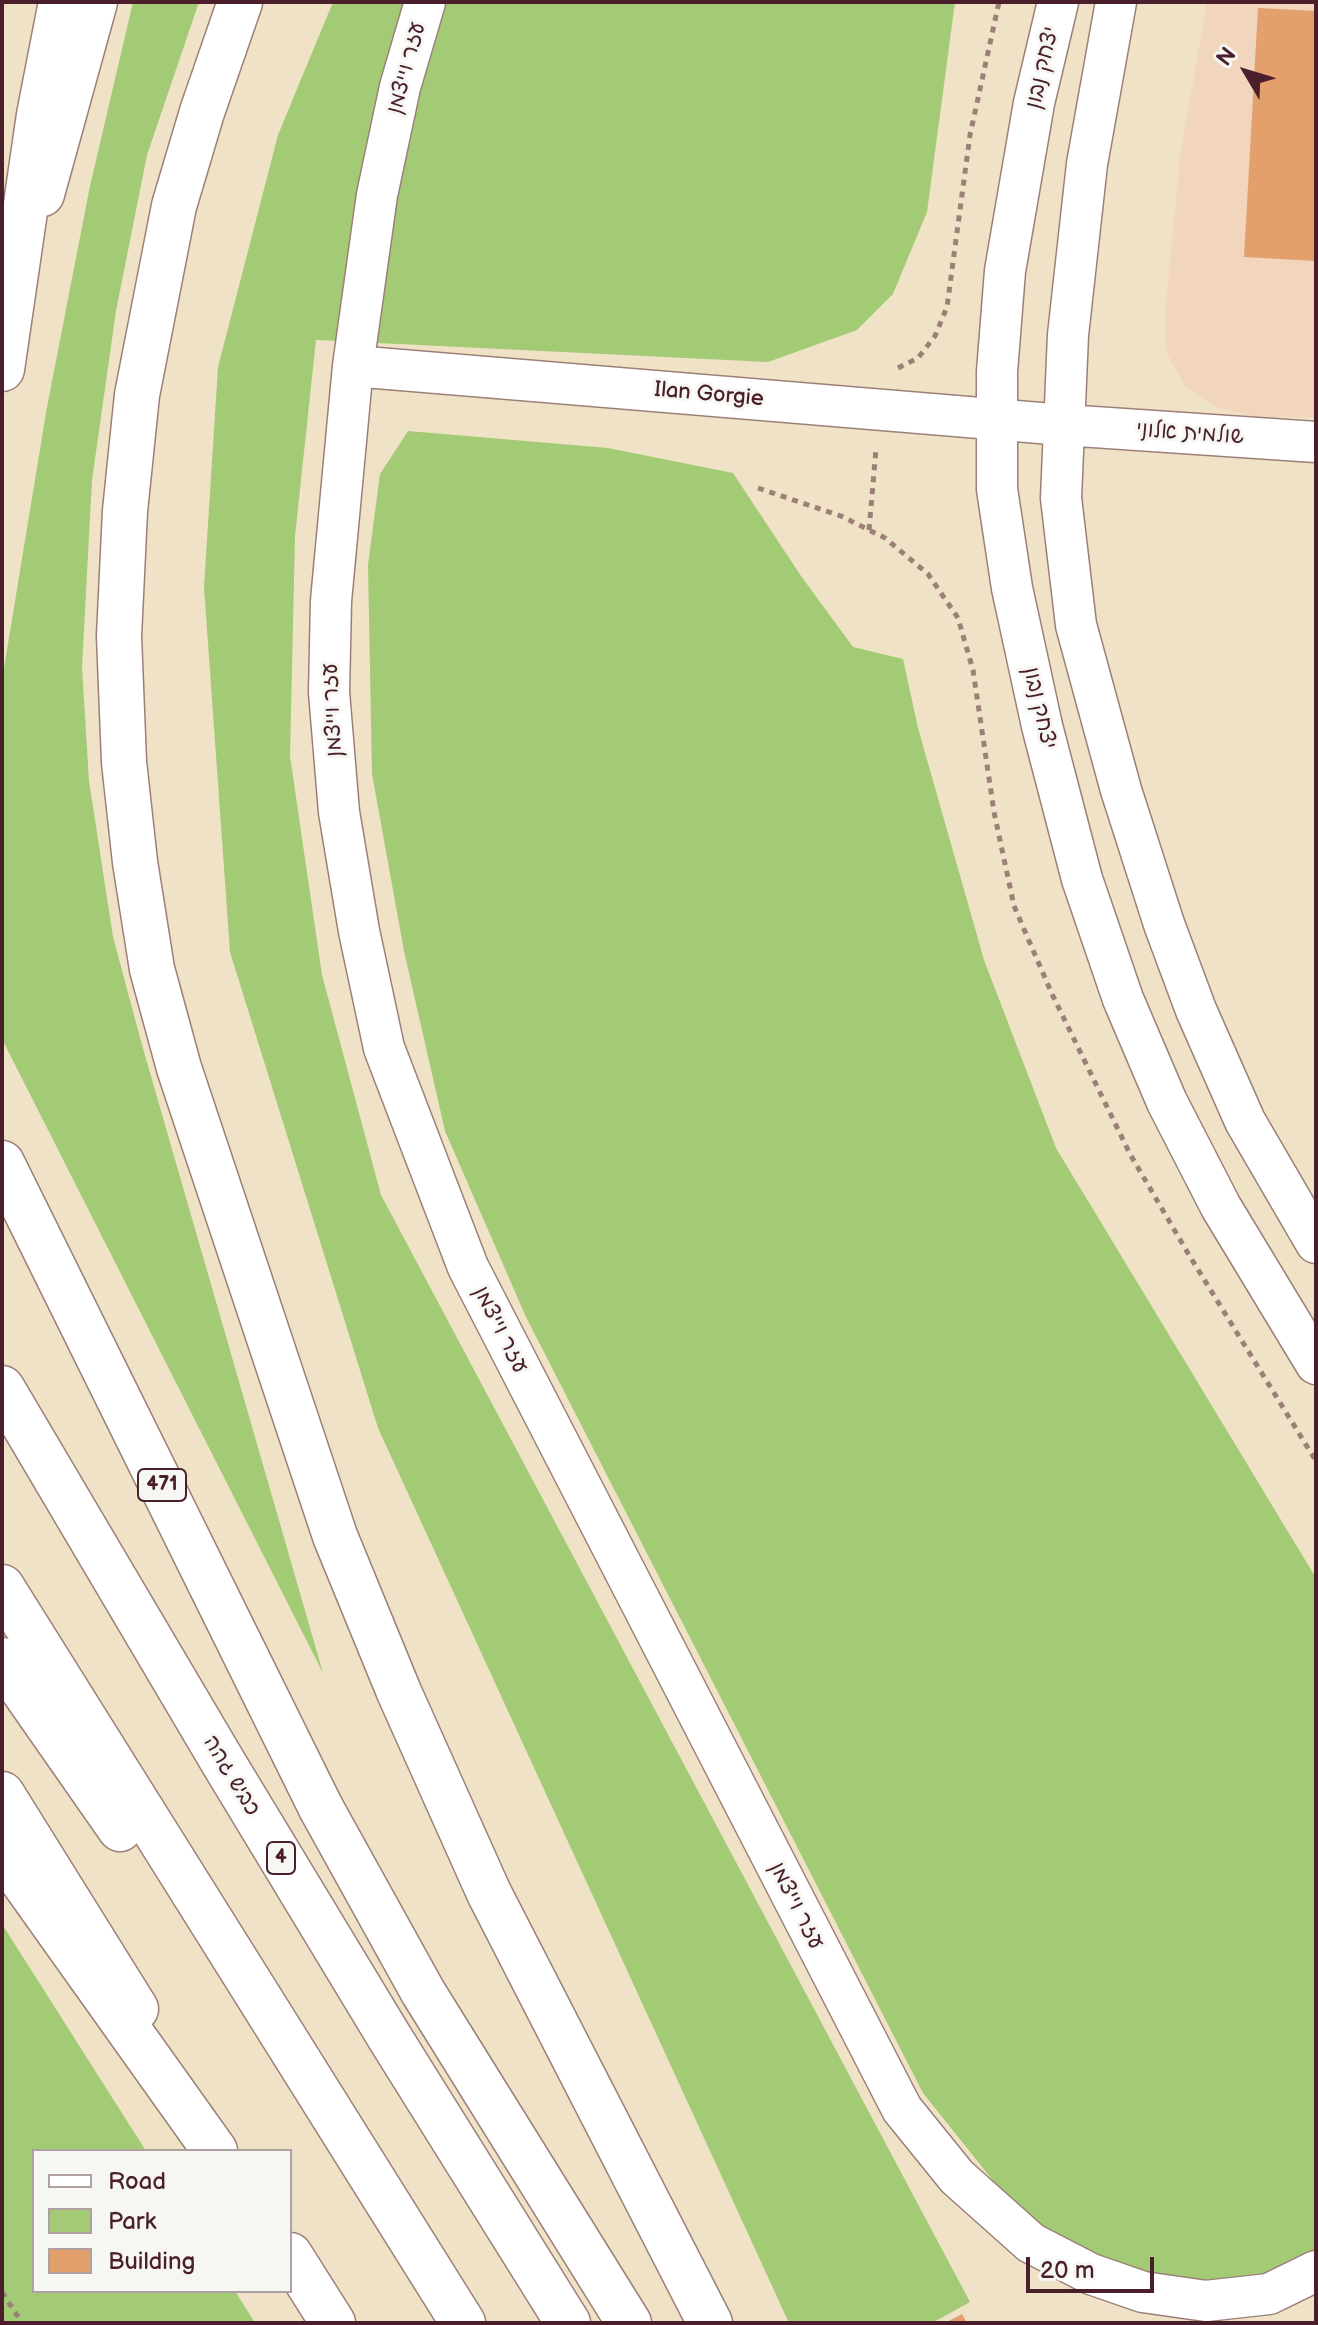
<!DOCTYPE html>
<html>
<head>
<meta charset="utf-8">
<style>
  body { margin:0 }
  #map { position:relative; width:1318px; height:2325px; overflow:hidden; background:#efe2c6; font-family:"Balsamiq Sans",sans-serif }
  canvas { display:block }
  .frame { position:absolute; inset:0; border:4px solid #4a1f2b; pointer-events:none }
  .legend { position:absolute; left:32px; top:2149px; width:260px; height:144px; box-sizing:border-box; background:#f6f6f2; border:2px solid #b1a0a2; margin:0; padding:10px 14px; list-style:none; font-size:24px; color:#4a1f2b }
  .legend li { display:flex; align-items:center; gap:16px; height:40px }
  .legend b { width:40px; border:2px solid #b1a0a2 }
  .north { position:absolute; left:1206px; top:32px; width:80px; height:80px; -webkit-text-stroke:6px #f6f6f2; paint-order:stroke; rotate:308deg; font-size:22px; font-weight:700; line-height:32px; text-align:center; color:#4a1f2b }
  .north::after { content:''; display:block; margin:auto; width:28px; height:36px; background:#4a1f2b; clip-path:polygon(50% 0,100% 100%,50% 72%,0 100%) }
  .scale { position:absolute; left:1026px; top:2257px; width:128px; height:36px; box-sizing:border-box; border:4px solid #4a1f2b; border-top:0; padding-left:10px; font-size:24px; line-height:28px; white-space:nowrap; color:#4a1f2b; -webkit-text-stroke:6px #f6f6f2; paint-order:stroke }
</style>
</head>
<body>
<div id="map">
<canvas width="1318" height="2325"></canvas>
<div class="frame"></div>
<ul class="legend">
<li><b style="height:10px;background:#fff"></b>Road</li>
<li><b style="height:22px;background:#a3cb76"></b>Park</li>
<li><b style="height:22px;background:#e3a06d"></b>Building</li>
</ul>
<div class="north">N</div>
<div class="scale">20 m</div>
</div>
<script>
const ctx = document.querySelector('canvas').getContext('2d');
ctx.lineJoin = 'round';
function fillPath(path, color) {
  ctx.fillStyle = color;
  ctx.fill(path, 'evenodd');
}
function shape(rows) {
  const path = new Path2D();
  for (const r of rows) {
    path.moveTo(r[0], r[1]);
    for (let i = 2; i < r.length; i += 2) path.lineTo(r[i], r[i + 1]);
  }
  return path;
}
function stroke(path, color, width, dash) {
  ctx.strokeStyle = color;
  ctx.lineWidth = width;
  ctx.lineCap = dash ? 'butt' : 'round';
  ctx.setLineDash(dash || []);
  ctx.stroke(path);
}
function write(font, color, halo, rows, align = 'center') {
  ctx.font = font + ' "Balsamiq Sans","Playpen Sans Hebrew",sans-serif';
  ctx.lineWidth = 6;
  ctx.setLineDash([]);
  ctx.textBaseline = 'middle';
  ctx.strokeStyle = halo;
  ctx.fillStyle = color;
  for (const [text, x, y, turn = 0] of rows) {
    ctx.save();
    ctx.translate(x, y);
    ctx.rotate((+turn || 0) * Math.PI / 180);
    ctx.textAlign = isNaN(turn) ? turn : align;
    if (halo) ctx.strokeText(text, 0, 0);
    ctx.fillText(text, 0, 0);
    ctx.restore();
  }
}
const built = shape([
  [1207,2,1316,2,1316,418,1251,416,1219,408,1186,387,1167,354,1165,315,1180,157]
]);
const green = shape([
  [133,2,199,2,147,155,116,311,92,480,82,667,89,781,113,937,142,1045,323,1673,2,1039,2,680,47,407,90,186],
  [333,2,955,2,927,212,893,294,857,330,768,362,316,340,295,536,290,756,322,975,381,1195,970,2302,932,2323,789,2323,378,1428,230,952,204,587,218,367,278,135],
  [408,431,608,448,733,473,801,576,853,647,903,659,918,728,984,960,1056,1148,1316,1578,1316,2254,1311,2258,1236,2283,1145,2277,1045,2235,999,2188,923,2093,526,1317,445,1131,404,951,372,774,368,565,380,474],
  [2,1924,146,2151,34,2151,34,2291,235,2291,255,2323,2,2323]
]);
const building = shape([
  [1258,8,1316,11,1316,261,1244,257],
  [962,2314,967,2323,945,2323]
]);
const path = shape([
  [898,368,918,358,935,336,947,307,970,135,999,2],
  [758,488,841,516,885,538,928,574,958,618,973,670,994,812,1014,906,1052,994,1130,1154,1189,1255,1316,1461],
  [869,530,876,449],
  [2,2292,22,2323]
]);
const minor = shape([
  [425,2,400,87,377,195,353,366,331,601,329,692,339,812,359,931,384,1048,468,1267,902,2109,957,2177,1031,2243,1091,2274,1143,2292,1206,2301,1269,2294,1316,2271],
  [1058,2,1034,103,1005,271,997,372,997,489,1012,588,1042,726,1082,879,1123,999,1167,1102,1221,1207,1316,1364],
  [1116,2,1087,164,1068,335,1061,498,1076,625,1121,790,1164,924,1196,1010,1245,1121,1316,1243],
  [353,366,1064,425,1316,442]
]);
const major = shape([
  [240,2,202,112,174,206,137,395,125,511,119,636,124,762,135,862,152,969,179,1068,335,1536,399,1692,489,1893,710,2323],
  [42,194,95,2],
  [2,1794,136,2009],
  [321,1808,423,1992,629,2323],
  [290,2255,333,2323]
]);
const highway = shape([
  [2,369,39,115,61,2],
  [2,1163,321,1808],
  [2,1388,223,1762,390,2038,568,2323],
  [2,1587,463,2323],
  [2,1660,120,1829],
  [2,1852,215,2151],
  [290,2257,301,2273]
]);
const shields = [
  [162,1485,48],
  [281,1858,28]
];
const shieldNames = [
  ["471",162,1485],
  ["4",281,1858]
];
const streetNames = [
  ["עזר וייצמן",407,68,-75],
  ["יצחק נבון",1043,68,-77],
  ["Ilan Gorgie",709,395,5],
  ["שולמית אלוני",1190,434,4],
  ["יצחק נבון",1039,708,77],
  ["עזר וייצמן",333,710,-93],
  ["עזר וייצמן",500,1330,63],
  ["כביש גהה",231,1776,59],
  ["עזר וייצמן",796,1906,63]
];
fillPath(built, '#f1d5bc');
fillPath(green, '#a3cb76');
fillPath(building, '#e3a06d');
stroke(minor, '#9c8078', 43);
stroke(major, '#9c8078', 47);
stroke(highway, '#9c8078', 47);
stroke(path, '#9c8078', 5, [6, 6]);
stroke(minor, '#fff', 40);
stroke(major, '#fff', 44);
stroke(highway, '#fff', 44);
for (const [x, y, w] of shields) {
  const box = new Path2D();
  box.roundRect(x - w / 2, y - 16, w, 32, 6);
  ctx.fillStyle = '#f6f6f2';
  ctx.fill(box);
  stroke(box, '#4a1f2b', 2);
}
write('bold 20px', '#4a1f2b', null, shieldNames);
write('22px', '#4a1f2b', '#f6f6f2', streetNames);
</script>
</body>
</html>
